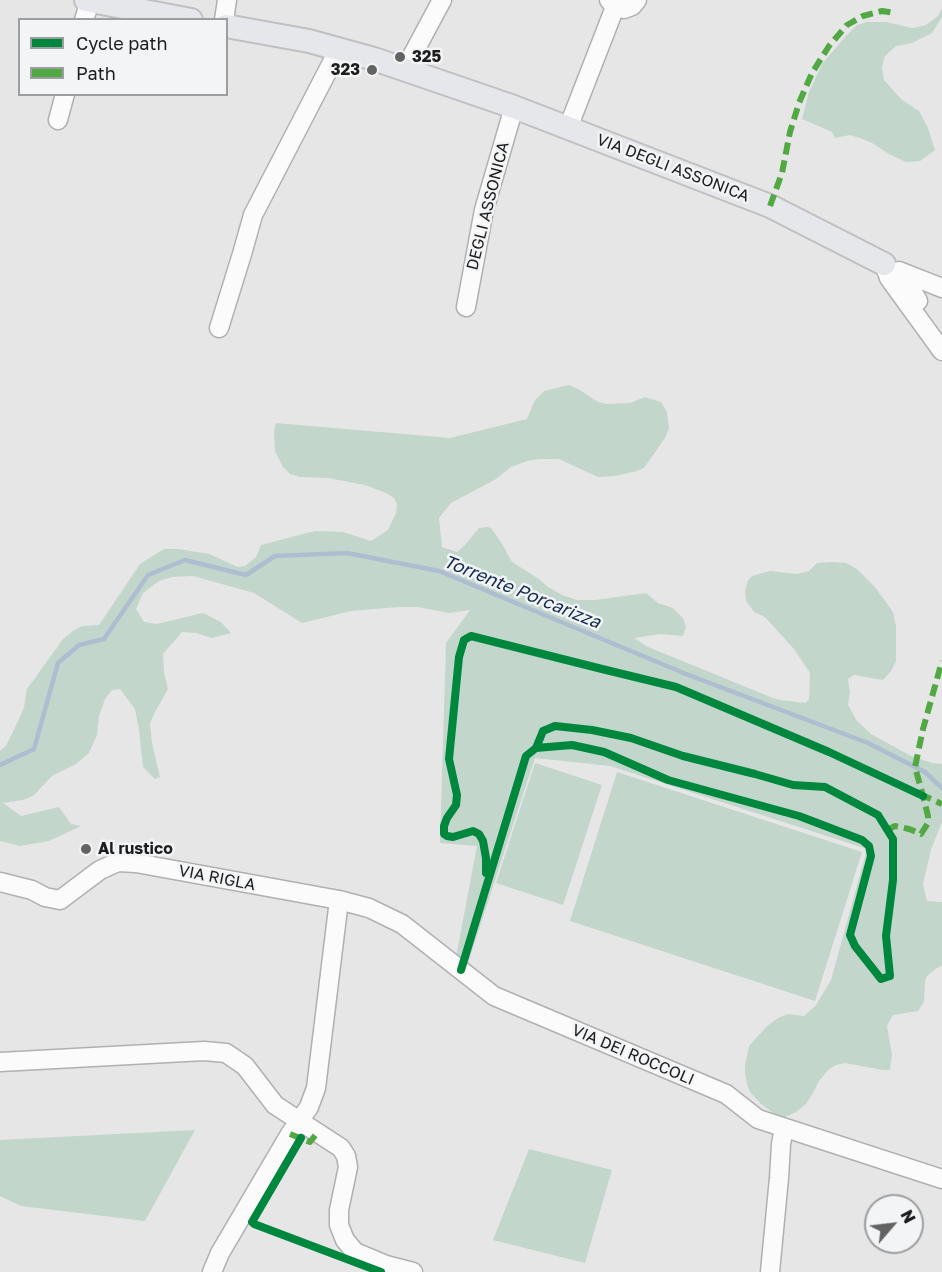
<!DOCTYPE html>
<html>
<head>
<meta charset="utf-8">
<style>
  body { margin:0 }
  #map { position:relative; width:942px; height:1272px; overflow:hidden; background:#e6e6e7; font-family:"Golos Text",sans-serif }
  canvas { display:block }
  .legend { position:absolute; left:18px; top:18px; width:210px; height:78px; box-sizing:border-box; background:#f2f4f5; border:2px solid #9d9e9f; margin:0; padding:8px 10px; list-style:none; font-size:18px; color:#1d1d1e }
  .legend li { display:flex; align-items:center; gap:12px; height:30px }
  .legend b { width:30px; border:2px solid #9d9e9f }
  .north { position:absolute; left:864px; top:1194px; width:60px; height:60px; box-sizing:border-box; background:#f2f4f5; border:2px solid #9d9e9f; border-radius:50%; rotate:62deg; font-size:16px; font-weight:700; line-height:24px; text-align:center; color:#1d1d1e }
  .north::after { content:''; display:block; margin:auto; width:21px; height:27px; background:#636364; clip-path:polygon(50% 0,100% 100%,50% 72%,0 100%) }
</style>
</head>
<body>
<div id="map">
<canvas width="942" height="1272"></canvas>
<ul class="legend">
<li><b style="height:8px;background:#00873e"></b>Cycle path</li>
<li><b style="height:8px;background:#52a943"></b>Path</li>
</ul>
<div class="north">N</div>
</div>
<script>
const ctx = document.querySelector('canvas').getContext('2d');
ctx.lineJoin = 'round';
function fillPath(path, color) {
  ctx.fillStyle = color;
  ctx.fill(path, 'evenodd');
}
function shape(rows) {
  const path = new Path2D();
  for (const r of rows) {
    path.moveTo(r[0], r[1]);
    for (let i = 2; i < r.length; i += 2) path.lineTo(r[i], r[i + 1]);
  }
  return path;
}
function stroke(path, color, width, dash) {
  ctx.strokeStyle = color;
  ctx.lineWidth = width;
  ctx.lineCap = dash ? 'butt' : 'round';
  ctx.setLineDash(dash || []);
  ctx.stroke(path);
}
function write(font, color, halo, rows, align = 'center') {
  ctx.font = font + ' "Golos Text",sans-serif';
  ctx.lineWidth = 5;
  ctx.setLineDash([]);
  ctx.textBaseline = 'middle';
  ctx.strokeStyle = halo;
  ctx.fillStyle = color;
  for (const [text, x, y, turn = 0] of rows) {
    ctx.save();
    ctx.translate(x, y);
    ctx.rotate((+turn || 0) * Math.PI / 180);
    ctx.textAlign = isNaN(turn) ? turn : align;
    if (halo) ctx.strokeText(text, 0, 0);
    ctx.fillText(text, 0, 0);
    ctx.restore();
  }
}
const green = shape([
  [942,8,942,17,932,33,912,43,896,46,885,56,882,67,884,80,901,99,919,111,928,128,935,150,920,161,906,162,889,154,872,143,860,138,850,135,835,138,832,132,802,119,809,92,822,64,846,36,857,25,867,22,886,22,912,28,926,25,938,16],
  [569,385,580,390,598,402,608,404,630,403,645,397,661,402,667,412,669,428,665,438,644,468,637,471,615,476,598,477,559,459,539,459,527,461,511,467,496,479,451,503,439,518,442,547,457,552,464,546,479,528,487,527,491,528,501,542,512,562,539,579,548,587,562,595,577,600,595,600,646,593,658,603,673,608,683,618,686,627,683,636,660,634,634,638,648,647,773,698,780,700,806,703,809,699,810,673,794,649,765,617,754,612,746,601,745,591,748,580,752,576,770,571,797,574,809,571,817,563,832,562,846,563,857,569,875,587,893,612,896,626,896,661,891,671,883,680,854,675,848,679,850,693,848,705,857,721,871,734,911,756,932,763,942,764,942,822,931,850,923,884,927,901,942,902,942,966,937,968,927,976,925,981,924,1002,918,1011,893,1015,887,1026,892,1054,890,1070,883,1070,845,1063,836,1065,829,1069,819,1081,813,1093,806,1104,796,1112,785,1117,776,1115,761,1104,750,1092,747,1084,745,1073,745,1066,749,1046,767,1026,778,1018,788,1014,804,1016,816,1005,831,980,867,849,610,766,535,758,467,966,456,957,477,846,440,843,446,643,470,610,449,613,418,607,398,607,351,611,302,623,254,593,193,576,172,577,159,581,143,593,136,609,144,622,157,624,203,613,221,622,231,633,212,638,196,633,182,632,163,654,164,672,168,689,154,714,150,723,152,743,160,777,155,779,143,767,139,730,135,709,120,689,112,690,105,699,99,716,97,735,89,753,76,764,52,776,33,796,23,800,3,803,21,816,59,807,71,824,81,826,49,841,20,846,0,841,0,751,6,746,20,717,24,707,27,689,63,639,73,631,82,626,99,625,140,564,164,549,178,549,209,554,238,567,245,566,256,557,261,545,303,534,315,531,343,532,371,541,388,530,396,513,397,504,394,498,386,493,365,485,328,478,300,477,290,474,283,467,275,451,274,431,276,423,450,438,527,419,535,400,544,391],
  [535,763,602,785,563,905,496,883],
  [617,772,862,852,815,1001,570,921],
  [195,1130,145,1221,21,1206,0,1196,0,1140],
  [529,1149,612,1170,585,1263,493,1240]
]);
const stream = shape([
  [0,765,34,749,58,663,79,645,104,639,148,575,185,560,246,575,275,556,347,553,439,571,686,674,868,743,925,772,942,788]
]);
const minor = shape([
  [609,0,615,7,624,9,632,6,637,0],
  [84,20,90,1],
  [224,20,227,0],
  [405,69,442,0],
  [58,120,65,94],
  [568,128,615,7],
  [884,264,889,278,942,351],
  [899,271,942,288],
  [904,273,909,286,918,301],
  [466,307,484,210,514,107],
  [219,328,242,254,253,215,339,49],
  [0,882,32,890,45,897,60,900,100,870,118,862,136,863,339,900,369,908,402,924,494,996,726,1094,758,1119,942,1179],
  [0,1062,204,1051,226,1053,245,1066,275,1105,341,1148,346,1156,348,1167,339,1210,339,1225,345,1240,355,1252,386,1265,413,1272],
  [212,1272,220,1253,290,1134,309,1107,316,1088,339,900],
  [770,1272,779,1178,781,1144,784,1128]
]);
const major = shape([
  [86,0,191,20],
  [226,26,309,41,374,59,514,107,770,206,884,264]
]);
const quiet = shape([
  [770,206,782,173,790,132,799,103,812,73,829,46,847,25,863,16,882,11,895,13],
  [920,794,942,804],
  [887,830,895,826,909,829,921,834,928,823,928,816,923,796,915,767,923,729,942,661],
  [290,1134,310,1142,317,1133]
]);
const cycleway = shape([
  [486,873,486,858,483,841,479,834,473,831,453,837,447,836,444,834,444,826,447,818,456,805,457,795,449,759,459,657,464,640,471,636,602,669,676,687,829,752,923,796],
  [461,970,526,756,536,748,572,745,604,752,668,780,799,816,862,840,869,846,871,856,850,935,855,946,881,979,890,976,886,936,893,880,893,839,878,815,825,787,793,785,755,774,683,756,631,738,592,730,555,726,543,731,536,748],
  [301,1138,252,1222,254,1224,381,1272]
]);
const markers = [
  [400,57,6,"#636364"],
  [372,70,6,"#636364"],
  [86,849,6,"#636364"]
];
const poiNames = [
  ["325",412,57],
  ["323",360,70,"right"],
  ["Al rustico",98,849]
];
const streetNames = [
  ["VIA DEGLI ASSONICA",673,168,21],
  ["DEGLI ASSONICA",488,206,-76],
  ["VIA RIGLA",217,878,11],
  ["VIA DEI ROCCOLI",633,1055,23]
];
const waterNames = [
  ["Torrente Porcarizza",522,592,22]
];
fillPath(green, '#c3d6cc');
stroke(stream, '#afbdd0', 4.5);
stroke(minor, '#b0b0b1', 21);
stroke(major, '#c0c0c1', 26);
stroke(minor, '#fbfbfb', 18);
stroke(major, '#e5e7eb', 22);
stroke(quiet, '#52a943', 6, [12, 6]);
stroke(cycleway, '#00873e', 8);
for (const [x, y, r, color] of markers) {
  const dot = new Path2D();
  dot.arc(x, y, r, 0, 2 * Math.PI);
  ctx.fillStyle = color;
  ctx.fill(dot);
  stroke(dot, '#f2f4f5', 2);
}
write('bold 16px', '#1d1d1e', '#f2f4f5', poiNames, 'left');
write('16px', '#1d1d1e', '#f2f4f5', streetNames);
write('italic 18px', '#102b4f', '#f2f4f5', waterNames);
</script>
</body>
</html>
